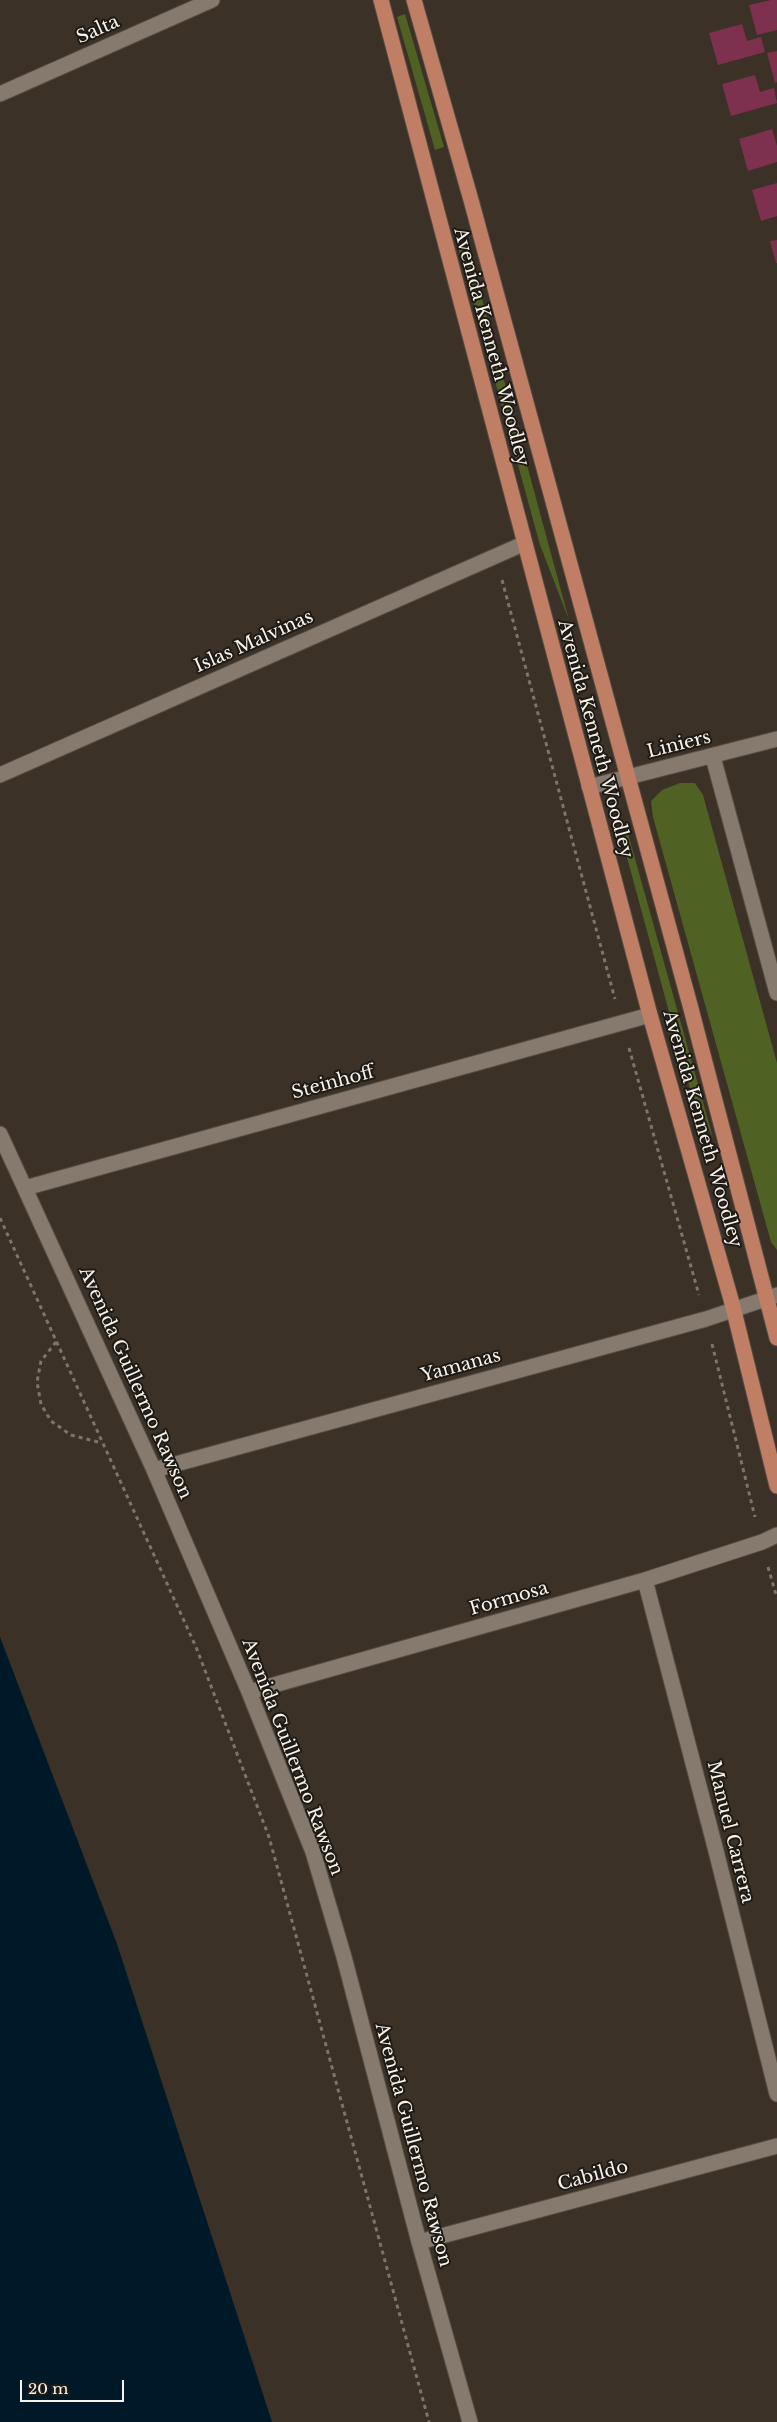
<!DOCTYPE html>
<html>
<head>
<meta charset="utf-8">
<style>
  body { margin:0 }
  #map { position:relative; width:777px; height:2422px; overflow:hidden; background:#3b3126; font-family:"Libre Baskerville",serif }
  canvas { display:block }
  .scale { position:absolute; left:20px; top:2380px; width:104px; height:22px; box-sizing:border-box; border:2px solid #faf3ec; border-top:0; padding-left:6px; font-size:15px; line-height:18px; white-space:nowrap; color:#faf3ec; -webkit-text-stroke:4px #1e1a15; paint-order:stroke }
</style>
</head>
<body>
<div id="map">
<canvas width="777" height="2422"></canvas>
<div class="scale">20 m</div>
</div>
<script>
const ctx = document.querySelector('canvas').getContext('2d');
ctx.lineJoin = 'round';
function fillPath(path, color) {
  ctx.fillStyle = color;
  ctx.fill(path, 'evenodd');
}
function shape(rows) {
  const path = new Path2D();
  for (const r of rows) {
    path.moveTo(r[0], r[1]);
    for (let i = 2; i < r.length; i += 2) path.lineTo(r[i], r[i + 1]);
  }
  return path;
}
function stroke(path, color, width, dash) {
  ctx.strokeStyle = color;
  ctx.lineWidth = width;
  ctx.lineCap = dash ? 'butt' : 'round';
  ctx.setLineDash(dash || []);
  ctx.stroke(path);
}
function write(font, color, halo, rows, align = 'center') {
  ctx.font = font + ' "Libre Baskerville",serif';
  ctx.lineWidth = 4;
  ctx.setLineDash([]);
  ctx.textBaseline = 'middle';
  ctx.strokeStyle = halo;
  ctx.fillStyle = color;
  for (const [text, x, y, turn = 0] of rows) {
    ctx.save();
    ctx.translate(x, y);
    ctx.rotate((+turn || 0) * Math.PI / 180);
    ctx.textAlign = isNaN(turn) ? turn : align;
    if (halo) ctx.strokeText(text, 0, 0);
    ctx.fillText(text, 0, 0);
    ctx.restore();
  }
}
const green = shape([
  [405,14,444,147,435,150,397,17],
  [467,244,569,620,540,545,458,246],
  [680,783,695,783,703,795,777,1063,777,1250,771,1242,653,817,651,801,662,790],
  [627,830,713,1138,690,1089,620,832]
]);
const water = shape([
  [0,1637,117,1944,272,2422,0,2422]
]);
const building = shape([
  [771,0,777,0,777,30,757,35,749,5],
  [742,24,747,41,761,37,765,52,718,65,709,33],
  [777,51,777,82,775,83,767,53],
  [755,75,760,92,774,88,777,103,731,116,722,84],
  [772,129,777,146,777,162,748,171,739,139],
  [777,183,777,216,761,221,752,190],
  [777,240,777,263,776,263,770,241]
]);
const path = shape([
  [502,580,615,999],
  [629,1048,699,1295],
  [0,1218,196,1647,269,1837,429,2422],
  [56,1342,41,1361,37,1382,41,1404,51,1421,71,1435,102,1443],
  [712,1344,755,1517],
  [768,1567,777,1598]
]);
const minor = shape([
  [0,94,212,0],
  [713,757,777,993],
  [0,775,523,544],
  [589,787,777,739],
  [0,1134,154,1470,249,1692,313,1852,344,1957,419,2242,470,2422],
  [25,1188,650,1015],
  [154,1470,706,1319,777,1295],
  [645,1580,715,1847,777,2094],
  [249,1692,645,1580,762,1542,777,1535],
  [419,2242,777,2146]
]);
const major = shape([
  [381,0,650,1015,732,1303,777,1486],
  [414,0,471,200,690,1005,777,1338]
]);
const streetNames = [
  ["Salta",98,30,-24],
  ["Avenida Kenneth Woodley",491,347,75],
  ["Islas Malvinas",254,642,-24],
  ["Avenida Kenneth Woodley",595,739,75],
  ["Liniers",679,745,-14],
  ["Steinhoff",333,1083,-15],
  ["Avenida Kenneth Woodley",702,1129,74],
  ["Yamanas",461,1366,-15],
  ["Avenida Guillermo Rawson",135,1383,66],
  ["Formosa",509,1599,-16],
  ["Avenida Guillermo Rawson",292,1757,69],
  ["Manuel Carrera",730,1832,76],
  ["Avenida Guillermo Rawson",413,2145,75],
  ["Cabildo",593,2176,-15]
];
fillPath(green, '#4f6224');
fillPath(water, '#001928');
fillPath(building, '#7e314e');
stroke(minor, '#564d43', 17);
stroke(major, '#564d43', 17);
stroke(path, '#7d746a', 3, [4, 4]);
stroke(minor, '#857a6d', 15);
stroke(major, '#c07f65', 15);
write('18px', '#faf3ec', '#1e1a15', streetNames);
</script>
</body>
</html>
